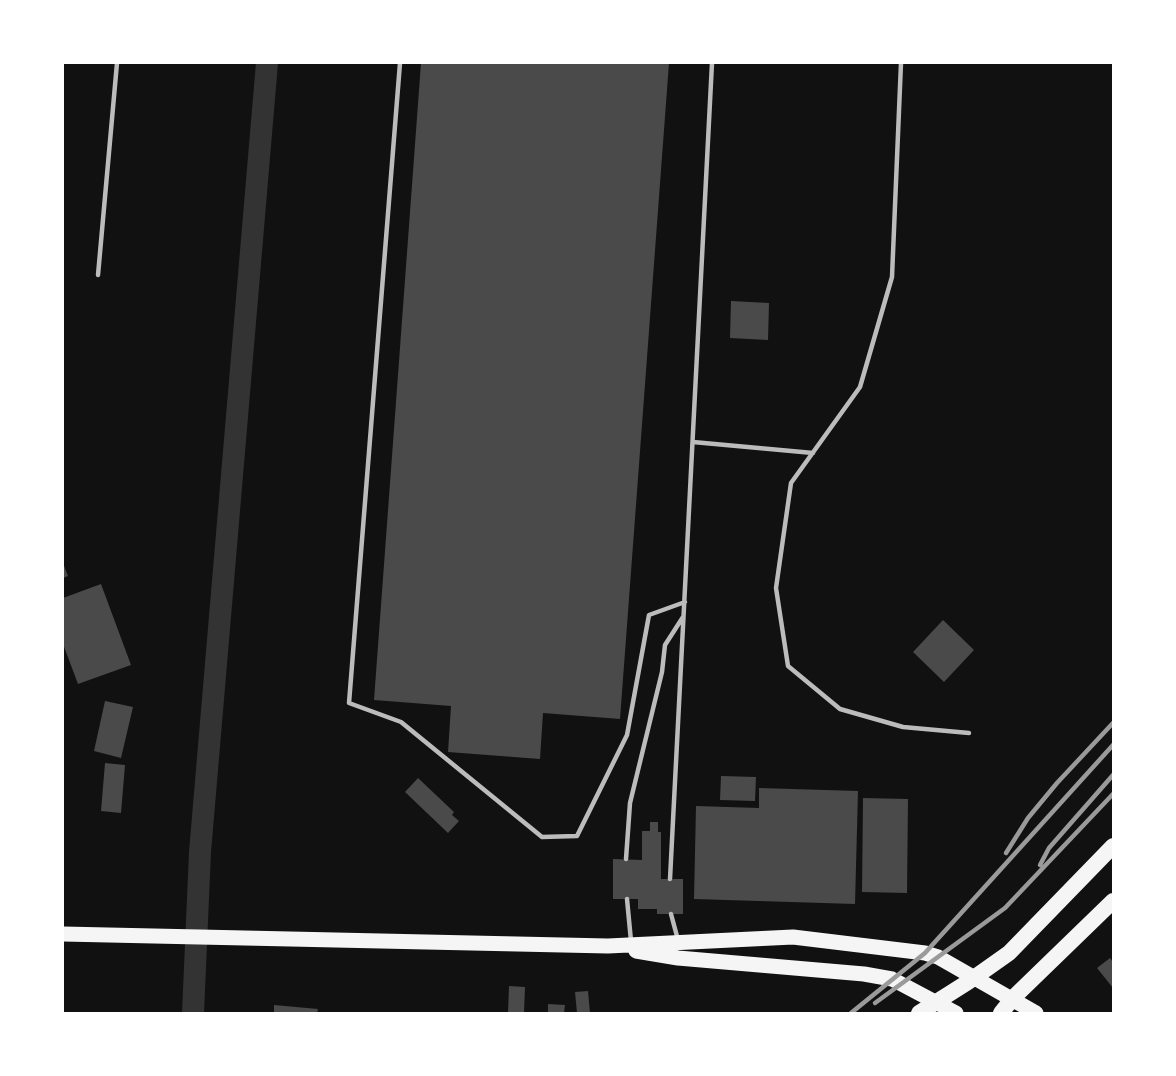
<!DOCTYPE html>
<html>
<head>
<meta charset="utf-8">
<style>
  body { margin:0 }
  #map { position:relative; width:1176px; height:1076px; overflow:hidden; background:#111; font-family:"Zilla Slab",serif }
  canvas { display:block }
  .frame { position:absolute; inset:0; border:64px solid #fff; pointer-events:none }
</style>
</head>
<body>
<div id="map">
<canvas width="1176" height="1076"></canvas>
<div class="frame"></div>
</div>
<script>
const ctx = document.querySelector('canvas').getContext('2d');
ctx.lineJoin = 'round';
function shape(rows) {
  const path = new Path2D();
  for (const r of rows) {
    path.moveTo(r[0], r[1]);
    for (let i = 2; i < r.length; i += 2) path.lineTo(r[i], r[i + 1]);
  }
  return path;
}
function stroke(path, color, width, dash) {
  ctx.strokeStyle = color;
  ctx.lineWidth = width;
  ctx.lineCap = dash ? 'butt' : 'round';
  ctx.setLineDash(dash || []);
  ctx.stroke(path);
}
function fillPath(path, color) {
  ctx.fillStyle = color;
  ctx.fill(path, 'evenodd');
}
const canal = shape([
  [193,1013,200,852,267,63]
]);
const building = shape([
  [421,63,669,63,620,719,543,713,540,759,448,752,451,706,374,700],
  [731,301,769,303,768,340,730,338],
  [63,563,68,576,63,578],
  [101,584,131,665,78,684,63,644,63,598],
  [943,620,974,650,944,682,913,652],
  [105,701,133,707,121,758,94,751],
  [105,763,125,765,121,813,101,811],
  [721,776,756,777,755,801,720,800],
  [418,778,454,812,452,815,459,821,448,833,405,792],
  [759,788,858,791,855,904,694,899,696,806,759,808],
  [863,798,908,799,907,893,862,892],
  [650,822,658,822,658,832,661,832,661,879,683,879,683,914,657,914,657,909,638,909,638,899,613,899,613,859,642,860,642,831,650,831],
  [1110,958,1113,962,1113,988,1097,968],
  [509,986,525,987,524,1013,508,1013],
  [588,991,590,1013,577,1013,575,992],
  [548,1004,565,1005,564,1013,548,1013],
  [274,1005,318,1009,317,1013,274,1013]
]);
const service = shape([
  [400,63,349,703,401,722,542,837,577,836,627,735,649,615,685,602],
  [901,63,892,277,860,387,791,483,776,588,788,666,840,709,903,727,969,733],
  [98,275,117,63],
  [693,442,813,453],
  [626,859,630,803,662,672,665,645,683,617],
  [670,879,712,63],
  [627,899,631,941],
  [671,914,678,940]
]);
const primary = shape([
  [63,934,608,946,793,937,925,953,938,957,1036,1013],
  [636,951,678,958,864,974,892,979,956,1013]
]);
const trunk = shape([
  [919,1013,968,982,1009,953,1113,846],
  [1001,1013,1013,998,1113,901]
]);
const rail = shape([
  [1006,853,1028,818,1057,783,1113,723],
  [1040,865,1049,848,1113,775],
  [875,1003,1005,908,1113,794],
  [851,1013,925,953,1113,745]
]);
stroke(canal, '#333', 22);
fillPath(building, '#4a4a4a');
stroke(service, '#bcbcbc', 4.5);
stroke(primary, '#f5f5f5', 15);
stroke(trunk, '#f5f5f5', 16);
stroke(rail, '#9a9a9a', 4.5);
</script>
</body>
</html>
